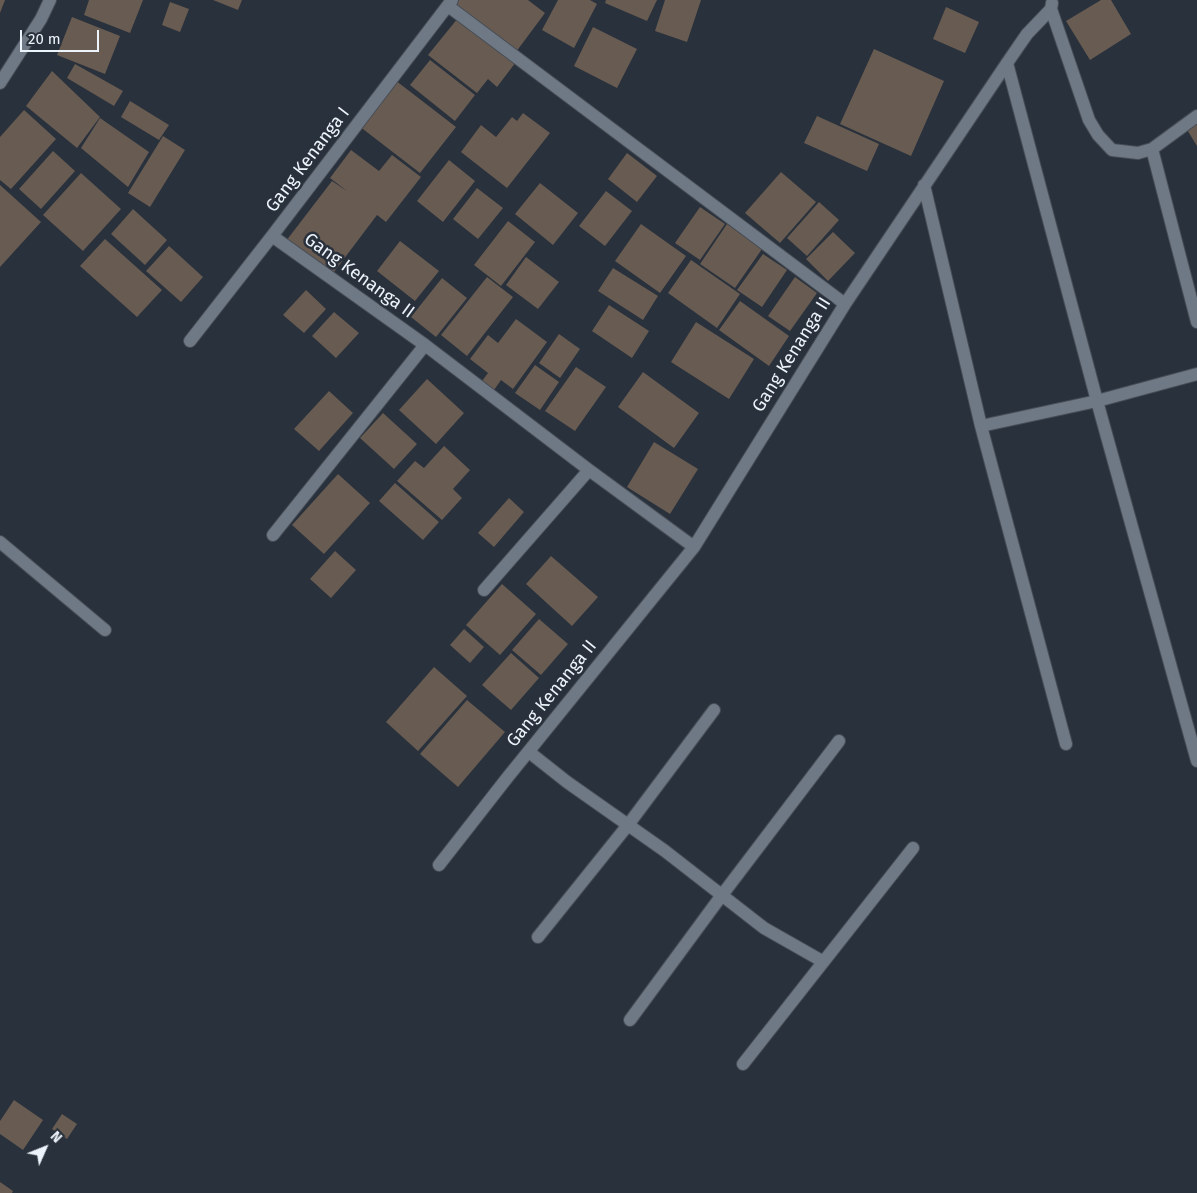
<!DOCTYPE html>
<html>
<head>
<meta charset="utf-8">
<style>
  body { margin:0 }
  #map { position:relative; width:1197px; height:1193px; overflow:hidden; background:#29313c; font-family:"Fira Sans",sans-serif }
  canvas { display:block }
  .north { position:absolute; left:20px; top:1123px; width:50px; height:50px; -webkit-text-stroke:4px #29313c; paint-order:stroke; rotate:46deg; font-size:14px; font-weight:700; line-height:20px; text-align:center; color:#edf3fa }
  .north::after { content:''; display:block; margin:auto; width:18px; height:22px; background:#edf3fa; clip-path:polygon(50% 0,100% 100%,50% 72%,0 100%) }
  .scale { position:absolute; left:20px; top:30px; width:79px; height:22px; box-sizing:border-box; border:2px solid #edf3fa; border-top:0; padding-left:6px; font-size:15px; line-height:18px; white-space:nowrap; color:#edf3fa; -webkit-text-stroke:4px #29313c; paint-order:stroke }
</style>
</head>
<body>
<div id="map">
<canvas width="1197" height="1193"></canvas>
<div class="north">N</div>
<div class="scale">20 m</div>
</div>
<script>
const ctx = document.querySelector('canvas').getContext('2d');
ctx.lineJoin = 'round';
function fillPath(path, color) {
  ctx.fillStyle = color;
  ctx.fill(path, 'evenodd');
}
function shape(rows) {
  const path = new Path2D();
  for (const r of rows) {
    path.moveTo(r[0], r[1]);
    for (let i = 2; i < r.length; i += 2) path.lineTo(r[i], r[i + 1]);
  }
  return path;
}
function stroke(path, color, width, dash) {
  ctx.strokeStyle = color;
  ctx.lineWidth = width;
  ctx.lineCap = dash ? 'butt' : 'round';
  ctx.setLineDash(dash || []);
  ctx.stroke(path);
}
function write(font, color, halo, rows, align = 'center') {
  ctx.font = font + ' "Fira Sans",sans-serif';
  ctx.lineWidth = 5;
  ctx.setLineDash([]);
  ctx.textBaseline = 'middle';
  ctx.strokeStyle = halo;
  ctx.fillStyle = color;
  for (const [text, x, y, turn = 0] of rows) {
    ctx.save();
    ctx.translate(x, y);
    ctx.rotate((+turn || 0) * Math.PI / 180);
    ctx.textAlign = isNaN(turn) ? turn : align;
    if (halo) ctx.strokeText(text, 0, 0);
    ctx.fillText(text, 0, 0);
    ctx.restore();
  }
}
const building = shape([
  [0,0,5,0,0,13],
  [89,0,143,0,130,33,84,15],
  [213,0,242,0,238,10],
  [456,0,528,0,545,13,516,52,453,3],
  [558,0,590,0,597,4,574,48,542,30],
  [606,0,657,0,647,21,605,3],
  [665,0,701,0,687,42,655,31],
  [1101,0,1111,0,1131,34,1090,60,1066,21],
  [170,2,189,9,180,32,162,25],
  [946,7,979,22,965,53,933,39],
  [72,17,120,36,105,74,57,55],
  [458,18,516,62,497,87,488,79,477,93,428,55],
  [593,27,637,49,617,88,574,66],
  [874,49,944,81,911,156,840,124],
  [430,60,475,95,455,121,410,85],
  [75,64,123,91,114,106,67,78],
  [52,71,100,117,77,148,26,106],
  [395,80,456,127,420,173,359,126],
  [130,101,169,125,159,140,121,117],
  [24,110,56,139,11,189,0,180,0,137],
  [523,113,550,133,507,188,461,152,481,125,496,137,512,117,517,121],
  [817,116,879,144,867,171,804,143],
  [100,118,149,152,128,187,81,148],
  [1197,122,1197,146,1186,128],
  [163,136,185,150,150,207,128,193],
  [351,150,379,171,392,155,421,177,386,222,377,215,331,276,286,241,332,181,347,191,330,178],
  [53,151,75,171,41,209,19,189],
  [627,153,657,176,637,202,608,179],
  [449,160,475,181,443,222,417,201],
  [781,172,816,202,780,243,745,213],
  [81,173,121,209,83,251,43,215],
  [540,183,578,213,553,245,515,214],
  [0,185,41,222,0,267],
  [477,188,503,208,478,239,453,219],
  [606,191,632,211,605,246,579,226],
  [819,202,839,220,807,256,787,238],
  [700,207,725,224,700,260,675,243],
  [133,209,167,240,145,265,111,234],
  [508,221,535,242,501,286,474,265],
  [641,224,686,256,660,293,615,261],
  [727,224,762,249,735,288,700,264],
  [833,232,855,253,828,281,806,259],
  [105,239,162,290,137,317,80,266],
  [400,241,439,271,415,301,377,271],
  [169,246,203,277,181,302,146,271],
  [763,254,787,270,762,307,737,290],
  [526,257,559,282,538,309,506,285],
  [691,260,740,294,717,328,668,293],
  [613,268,658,296,643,320,598,291],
  [487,277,513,297,467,356,441,335],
  [795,277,817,293,790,331,768,316],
  [442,278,467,298,436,337,411,317],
  [306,290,326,309,304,333,283,315],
  [740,301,789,336,769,366,719,330],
  [609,305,649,331,632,358,592,331],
  [334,312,359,333,336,358,312,336],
  [516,319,547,342,513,389,501,380,494,390,482,381,488,373,470,359,488,335,498,343],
  [696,322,754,359,729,399,671,362],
  [559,334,580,349,560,378,539,363],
  [535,365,559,382,540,410,515,393],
  [576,367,606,387,575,431,545,411],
  [643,372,699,413,674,448,618,407],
  [427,379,464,413,436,444,399,410],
  [329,391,353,413,319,451,294,429],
  [383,413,417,444,394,469,360,438],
  [654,442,698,469,670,514,627,487],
  [444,446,470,470,453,489,462,498,442,520,397,481,415,461,424,468],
  [338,474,370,503,324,554,292,525],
  [395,483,439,522,423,540,379,501],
  [509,498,524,512,494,547,478,533],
  [335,551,356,570,331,598,310,579],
  [551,556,598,597,572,626,526,584],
  [502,584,536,614,500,655,466,625],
  [539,619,568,644,541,675,512,650],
  [464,629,484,647,470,663,450,645],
  [511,653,539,678,511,710,482,685],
  [434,667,467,696,418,751,386,722],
  [467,700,505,732,458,787,420,754],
  [14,1100,43,1120,23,1150,0,1134,0,1121],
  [62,1114,77,1124,67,1139,52,1129],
  [0,1182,13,1191,12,1193,0,1193]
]);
const minor = shape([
  [1052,3,1051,9,1089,120,1098,135,1112,150,1138,153,1152,149,1197,116],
  [448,6,845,304],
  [1007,63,1097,401,1197,761],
  [0,83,41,19,50,0],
  [1152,149,1197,322],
  [924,185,981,426,1066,744],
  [272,236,425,345,589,470,694,547],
  [190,341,272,236,452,0],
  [981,426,1097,401,1197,374],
  [273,535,425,345],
  [0,542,105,630],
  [484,590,589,470],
  [529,752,567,782,665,851,764,928,822,961],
  [439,865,507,778,694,547,845,304,1007,63,1027,34,1051,9],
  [538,937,628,825,714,710],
  [630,1020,722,895,839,741],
  [743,1064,913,848]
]);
const streetNames = [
  ["Gang Kenanga I",308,160,-53],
  ["Gang Kenanga II",359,276,36],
  ["Gang Kenanga II",792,355,-58],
  ["Gang Kenanga II",552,694,-51]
];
fillPath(building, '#685b51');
stroke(minor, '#464d56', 14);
stroke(minor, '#6f7885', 12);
write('18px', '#edf3fa', '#29313c', streetNames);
</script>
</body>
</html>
